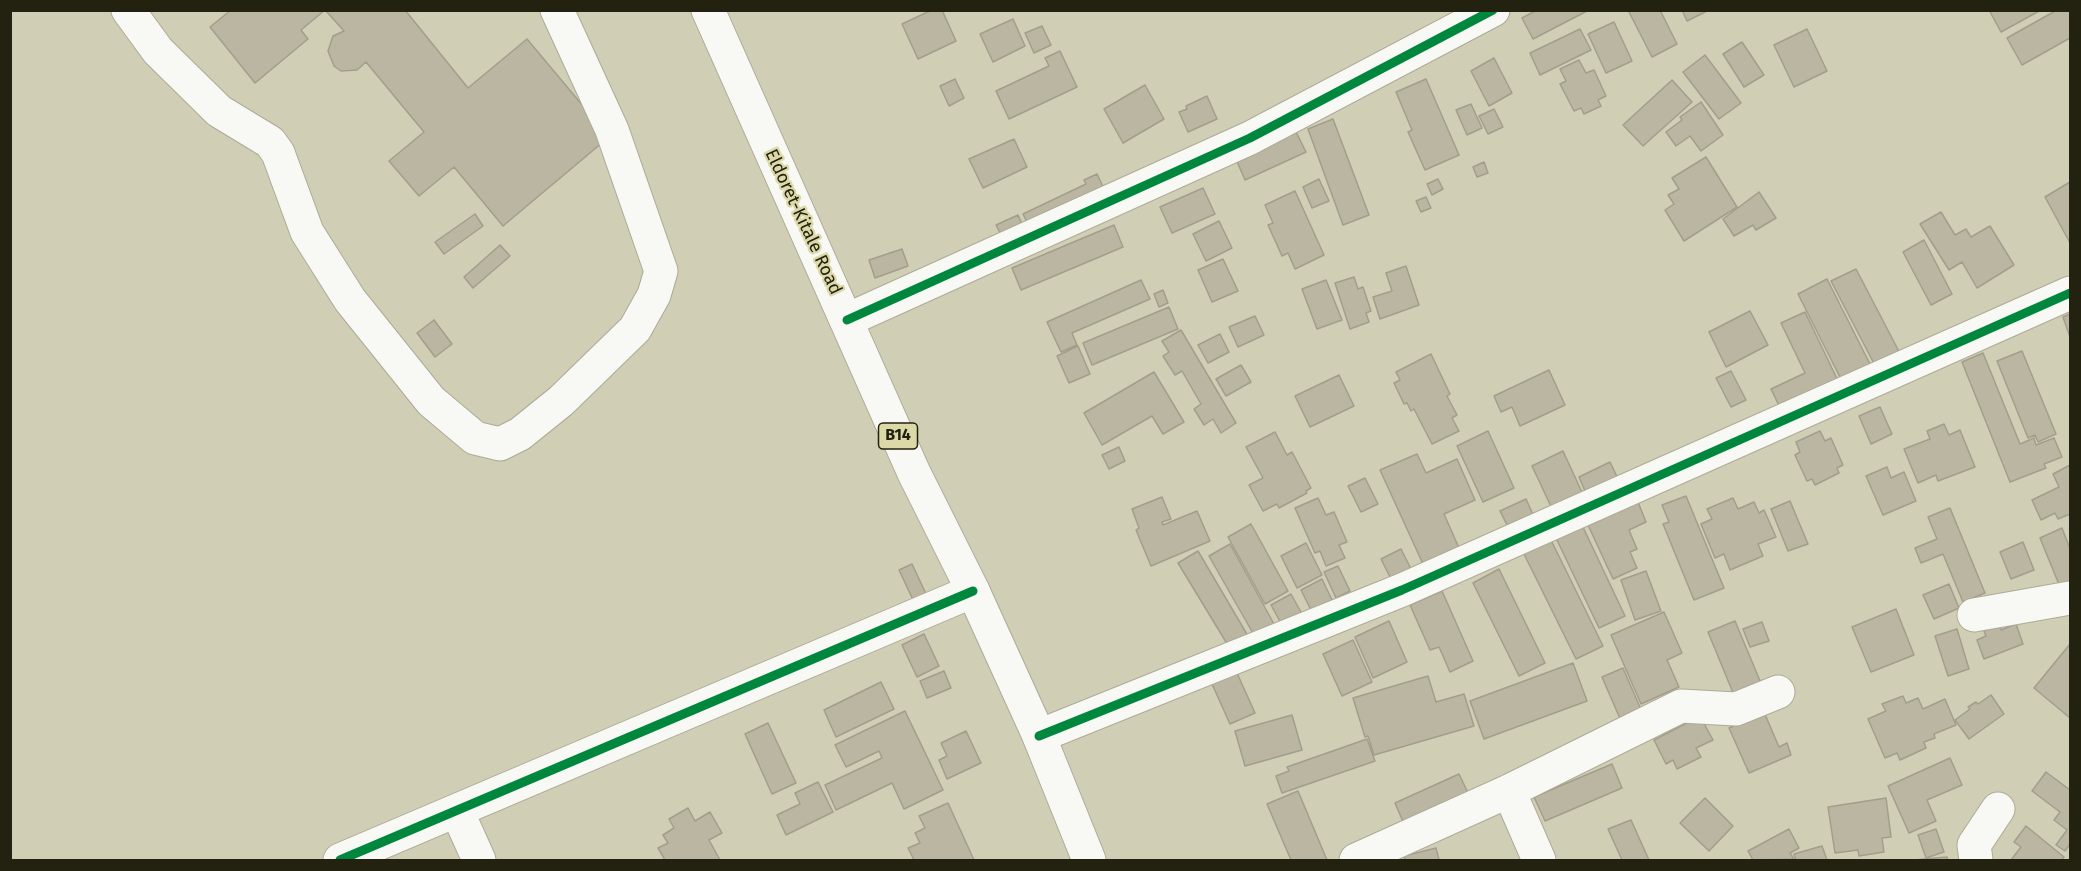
<!DOCTYPE html>
<html>
<head>
<meta charset="utf-8">
<style>
  body { margin:0 }
  #map { position:relative; width:2081px; height:871px; overflow:hidden; background:#d0ceb5; font-family:"Fira Sans",sans-serif }
  canvas { display:block }
  .frame { position:absolute; inset:0; border:12px solid #23210f; pointer-events:none }
</style>
</head>
<body>
<div id="map">
<canvas width="2081" height="871"></canvas>
<div class="frame"></div>
</div>
<script>
const ctx = document.querySelector('canvas').getContext('2d');
ctx.lineJoin = 'round';
function fillPath(path, color) {
  ctx.fillStyle = color;
  ctx.fill(path, 'evenodd');
}
function shape(rows) {
  const path = new Path2D();
  for (const r of rows) {
    path.moveTo(r[0], r[1]);
    for (let i = 2; i < r.length; i += 2) path.lineTo(r[i], r[i + 1]);
  }
  return path;
}
function stroke(path, color, width, dash) {
  ctx.strokeStyle = color;
  ctx.lineWidth = width;
  ctx.lineCap = dash ? 'butt' : 'round';
  ctx.setLineDash(dash || []);
  ctx.stroke(path);
}
function write(font, color, halo, rows, align = 'center') {
  ctx.font = font + ' "Fira Sans",sans-serif';
  ctx.lineWidth = 4.5;
  ctx.setLineDash([]);
  ctx.textBaseline = 'middle';
  ctx.strokeStyle = halo;
  ctx.fillStyle = color;
  for (const [text, x, y, turn = 0] of rows) {
    ctx.save();
    ctx.translate(x, y);
    ctx.rotate((+turn || 0) * Math.PI / 180);
    ctx.textAlign = isNaN(turn) ? turn : align;
    if (halo) ctx.strokeText(text, 0, 0);
    ctx.fillText(text, 0, 0);
    ctx.restore();
  }
}
const building = shape([
  [231,10,325,10,301,30,308,39,255,83,210,27,231,10],
  [405,10,468,88,527,39,609,137,503,226,454,167,419,196,389,161,424,132,366,62,357,70,341,71,334,66,328,51,333,36,344,31,326,11,405,10],
  [932,10,942,10,956,41,918,59,902,24,932,10],
  [1537,10,1589,10,1533,39,1522,18,1537,10],
  [1628,10,1660,10,1677,44,1652,57,1628,10],
  [1682,10,1709,10,1687,21,1682,10],
  [1989,10,2041,10,2001,32,1989,10],
  [2057,10,2070,10,2070,38,2022,65,2007,38,2057,10],
  [1013,19,1025,46,993,62,980,34,1013,19],
  [1614,22,1632,61,1606,73,1588,34,1614,22],
  [1042,26,1051,45,1034,53,1025,33,1042,26],
  [1580,29,1591,50,1540,75,1530,53,1580,29],
  [1807,29,1827,71,1794,87,1774,45,1807,29],
  [1742,42,1764,75,1744,87,1723,54,1742,42],
  [1060,51,1077,87,1009,119,996,91,1049,66,1045,58,1060,51],
  [1705,55,1741,103,1719,119,1683,72,1705,55],
  [1494,58,1512,93,1489,106,1471,71,1494,58],
  [1579,60,1586,73,1594,70,1606,96,1598,100,1601,106,1584,114,1581,108,1574,111,1560,84,1566,81,1560,69,1579,60],
  [955,79,964,98,949,106,940,86,955,79],
  [1426,79,1459,155,1425,170,1408,132,1412,130,1396,92,1426,79],
  [1672,80,1692,102,1643,146,1623,125,1672,80],
  [1145,85,1164,119,1123,143,1104,109,1145,85],
  [1207,96,1217,119,1188,132,1179,112,1187,109,1186,106,1207,96],
  [1701,102,1723,135,1701,151,1690,136,1676,146,1666,132,1682,120,1680,117,1701,102],
  [1471,104,1482,128,1467,135,1456,110,1471,104],
  [1494,109,1503,127,1488,134,1479,116,1494,109],
  [1333,119,1369,215,1343,225,1308,129,1333,119],
  [1295,130,1306,152,1245,180,1235,157,1295,130],
  [1014,139,1027,167,983,188,969,159,1014,139],
  [1706,157,1737,207,1684,241,1665,210,1674,204,1668,195,1679,189,1672,178,1706,157],
  [1484,162,1488,173,1477,177,1473,167,1484,162],
  [1097,174,1106,193,1030,228,1023,214,1086,184,1084,180,1097,174],
  [1319,179,1329,201,1312,208,1303,187,1319,179],
  [1438,179,1443,189,1432,195,1427,184,1438,179],
  [2070,182,2070,243,2045,197,2070,182],
  [1203,188,1215,214,1172,233,1160,207,1203,188],
  [1295,191,1324,255,1295,269,1288,253,1282,256,1268,225,1273,223,1265,205,1295,191],
  [1759,192,1776,218,1756,230,1753,225,1734,236,1723,219,1759,192],
  [1426,197,1431,208,1421,212,1416,201,1426,197],
  [1941,212,1955,235,1966,229,1971,237,1990,226,2014,265,1977,288,1962,262,1949,270,1920,224,1941,212],
  [475,214,483,226,444,254,435,242,475,214],
  [1018,215,1025,231,1004,241,996,225,1018,215],
  [1219,221,1232,248,1206,261,1193,234,1219,221],
  [1114,225,1123,247,1021,290,1012,268,1114,225],
  [1924,240,1952,294,1931,305,1903,252,1924,240],
  [500,245,510,256,473,288,464,277,500,245],
  [902,249,908,266,875,278,869,260,902,249],
  [1223,259,1238,291,1212,302,1198,270,1223,259],
  [1406,266,1419,305,1380,319,1373,297,1392,291,1386,273,1406,266],
  [1856,269,1905,363,1880,375,1831,281,1856,269],
  [1354,277,1358,289,1363,287,1371,311,1366,313,1369,322,1350,329,1335,283,1354,277],
  [1827,279,1875,374,1846,389,1798,294,1827,279],
  [1141,280,1150,299,1072,333,1077,345,1061,352,1047,322,1141,280],
  [1326,280,1342,320,1317,329,1302,289,1326,280],
  [1163,290,1168,303,1159,307,1154,294,1163,290],
  [1169,307,1178,329,1092,365,1083,343,1169,307],
  [1750,311,1768,345,1726,367,1709,332,1750,311],
  [1805,312,1840,385,1782,412,1771,389,1805,373,1781,323,1805,312],
  [2070,314,2070,337,2063,317,2070,314],
  [1255,316,1264,335,1238,347,1229,327,1255,316],
  [434,320,452,344,435,357,417,333,434,320],
  [1181,330,1236,423,1221,433,1213,419,1204,425,1194,409,1201,404,1182,371,1175,375,1163,356,1169,352,1162,341,1181,330],
  [1220,334,1229,352,1208,363,1198,345,1220,334],
  [1078,346,1090,374,1069,383,1057,356,1078,346],
  [2022,351,2056,434,2038,442,2035,435,2028,438,1997,361,2022,351],
  [1983,353,2020,444,2034,438,2036,445,2054,438,2062,457,2044,464,2046,468,2010,482,1962,362,1983,353],
  [1431,354,1450,394,1447,396,1457,415,1452,418,1459,431,1432,444,1414,409,1411,411,1407,403,1404,404,1394,383,1400,380,1396,372,1431,354],
  [1241,365,1251,382,1226,396,1216,379,1241,365],
  [1549,370,1565,405,1520,426,1512,407,1501,412,1494,396,1549,370],
  [1731,371,1746,400,1731,407,1716,378,1731,371],
  [1154,372,1184,422,1163,434,1152,416,1102,445,1084,413,1154,372],
  [1339,375,1354,406,1310,427,1295,396,1339,375],
  [1880,407,1892,434,1871,444,1859,416,1880,407],
  [1944,424,1949,435,1960,430,1975,467,1938,481,1936,475,1918,483,1904,449,1930,439,1927,431,1944,424],
  [1488,431,1514,488,1483,502,1457,446,1488,431],
  [1820,431,1825,441,1831,438,1843,465,1837,468,1839,473,1815,485,1812,479,1807,481,1795,455,1800,452,1796,442,1820,431],
  [1275,432,1287,455,1292,452,1311,488,1306,491,1307,493,1279,508,1277,504,1263,511,1249,485,1263,478,1246,447,1275,432],
  [1119,447,1125,461,1109,469,1102,455,1119,447],
  [1563,451,1586,501,1555,515,1532,466,1563,451],
  [1417,454,1426,473,1457,459,1475,500,1444,514,1459,548,1423,564,1380,470,1417,454],
  [1610,462,1620,483,1588,498,1579,477,1610,462],
  [2070,465,2070,514,2058,519,2055,513,2041,520,2032,500,2059,487,2053,474,2070,465],
  [1887,467,1891,478,1904,472,1916,501,1883,515,1866,476,1887,467],
  [1365,478,1378,504,1361,512,1348,486,1365,478],
  [1686,496,1724,588,1694,600,1663,524,1669,522,1662,505,1686,496],
  [1162,497,1171,519,1162,522,1163,525,1197,511,1210,541,1151,566,1136,530,1139,528,1132,509,1162,497],
  [1318,498,1326,515,1334,512,1347,542,1339,545,1345,558,1326,566,1320,551,1315,553,1295,508,1318,498],
  [1733,498,1738,509,1754,502,1759,513,1764,510,1776,537,1758,544,1763,556,1730,570,1724,554,1715,558,1701,524,1712,519,1707,509,1733,498],
  [1526,499,1535,519,1510,531,1500,511,1526,499],
  [1790,501,1808,544,1788,551,1771,509,1790,501],
  [1638,502,1646,522,1629,530,1637,549,1630,552,1637,568,1613,579,1588,525,1638,502],
  [1950,508,1985,593,1963,602,1943,554,1921,563,1915,548,1937,539,1928,517,1950,508],
  [1251,524,1288,591,1265,604,1228,537,1251,524],
  [1582,525,1625,616,1599,628,1556,538,1582,525],
  [2062,528,2070,549,2070,583,2060,587,2040,538,2062,528],
  [1551,540,1603,646,1576,659,1524,554,1551,540],
  [2023,542,2034,570,2011,579,2000,552,2023,542],
  [1306,543,1322,575,1297,588,1281,556,1306,543],
  [1230,544,1274,624,1254,635,1209,556,1230,544],
  [1401,549,1412,571,1392,581,1381,559,1401,549],
  [1198,551,1248,636,1229,647,1178,563,1198,551],
  [912,564,927,596,914,602,899,570,912,564],
  [1338,566,1350,591,1336,598,1324,572,1338,566],
  [1499,569,1545,663,1519,676,1473,583,1499,569],
  [1646,571,1661,611,1635,620,1621,580,1646,571],
  [1322,579,1332,600,1311,610,1301,590,1322,579],
  [1949,584,1959,608,1934,619,1923,595,1949,584],
  [1442,591,1473,661,1450,672,1439,647,1430,650,1410,605,1442,591],
  [1291,594,1302,614,1282,625,1271,605,1291,594],
  [1896,609,1914,655,1871,672,1852,627,1896,609],
  [1664,612,1682,653,1667,660,1679,687,1641,704,1611,635,1664,612],
  [1389,621,1407,662,1373,678,1355,637,1389,621],
  [1735,621,1763,688,1736,700,1708,632,1735,621],
  [1762,622,1769,641,1750,647,1743,629,1762,622],
  [2016,624,2023,644,1984,659,1977,640,1986,636,1984,631,1999,625,2001,630,2016,624],
  [1957,629,1969,669,1948,676,1935,636,1957,629],
  [924,634,939,666,917,677,902,645,924,634],
  [1353,640,1372,682,1342,696,1323,654,1353,640],
  [2070,644,2070,718,2034,688,2070,644],
  [1573,663,1587,701,1484,739,1470,701,1573,663],
  [1623,668,1642,712,1621,721,1602,677,1623,668],
  [944,671,951,688,927,698,920,681,944,671],
  [1237,673,1255,713,1230,724,1212,684,1237,673],
  [1428,676,1436,702,1464,694,1474,726,1374,755,1368,736,1365,737,1353,698,1428,676],
  [881,682,894,709,836,737,824,710,881,682],
  [1991,695,2004,714,1969,739,1955,720,1970,709,1968,707,1976,702,1978,704,1991,695],
  [1903,696,1906,703,1918,698,1923,709,1945,699,1956,725,1934,734,1935,738,1924,742,1926,748,1900,760,1897,753,1885,758,1868,719,1886,711,1882,704,1903,696],
  [905,711,943,790,904,809,892,783,836,810,825,785,882,758,879,751,846,767,835,745,905,711],
  [1764,712,1779,747,1787,743,1791,755,1749,773,1729,728,1764,712],
  [1292,715,1302,750,1245,766,1235,731,1292,715],
  [1700,716,1713,740,1696,748,1701,757,1677,769,1673,760,1666,764,1654,740,1700,716],
  [768,723,796,783,772,794,745,734,768,723],
  [966,731,981,763,947,779,939,760,947,756,941,743,966,731],
  [1367,739,1375,761,1282,793,1276,776,1289,771,1287,767,1367,739],
  [1950,758,1962,785,1927,800,1936,821,1909,833,1888,786,1950,758],
  [1612,764,1622,788,1545,821,1534,797,1612,764],
  [2046,772,2070,790,2070,844,2065,851,2056,845,2067,830,2054,820,2060,812,2032,791,2046,772],
  [1459,774,1469,795,1404,824,1395,803,1459,774],
  [818,782,833,812,786,835,777,815,800,804,795,793,818,782],
  [1298,791,1327,860,1291,860,1267,804,1298,791],
  [1705,798,1733,826,1709,851,1680,823,1705,798],
  [1886,798,1891,837,1882,838,1884,852,1859,856,1858,850,1835,853,1828,807,1886,798],
  [948,803,974,860,914,860,908,848,920,843,915,833,925,828,919,816,948,803],
  [688,808,695,821,710,812,722,833,709,840,720,860,665,860,658,848,668,843,663,835,674,828,669,819,688,808],
  [1631,820,1649,860,1622,860,1608,829,1631,820],
  [2026,826,2064,857,2062,860,2011,860,2021,847,2014,842,2026,826],
  [1789,829,1799,848,1790,853,1794,859,1753,860,1748,851,1789,829],
  [1936,829,1944,852,1926,858,1918,835,1936,829],
  [1822,846,1827,860,1796,860,1794,854,1822,846],
  [1436,848,1439,860,1405,860,1404,856,1436,848],
  [1947,857,1948,860,1914,860,1947,857]
]);
const minor = shape([
  [128,10,158,51,219,111,270,142,278,153,307,232,350,300,431,401,475,438,500,444,520,434,561,401,635,329,654,295,661,271,612,130,557,10],
  [847,320,1250,138,1493,10],
  [1974,615,2070,598],
  [1039,736,1402,590,2070,293],
  [1509,791,1539,860],
  [457,811,479,860],
  [340,860,973,591],
  [1356,860,1509,791,1681,706,1736,709,1778,692],
  [1976,860,1974,845,1998,809]
]);
const highway = shape([
  [708,10,914,473,973,591,1039,736,1089,860]
]);
const cycleway = shape([
  [847,320,1250,138,1493,10],
  [1039,736,1402,590,2070,293],
  [340,860,973,591]
]);
const shields = [
  [898,436,39]
];
const shieldNames = [
  ["B14",898,436]
];
const streetNames = [
  ["Eldoret-Kitale Road",803,222,65]
];
fillPath(building, '#bbb6a2');
stroke(building, '#a39e8b', 1.5);
stroke(minor, '#adab97', 35);
stroke(highway, '#adab97', 35);
stroke(minor, '#f8f8f4', 33);
stroke(highway, '#f8f8f4', 33);
stroke(cycleway, '#00873e', 9);
for (const [x, y, w] of shields) {
  const box = new Path2D();
  box.roundRect(x - w / 2, y - 13, w, 26, 4.5);
  ctx.fillStyle = '#dcd9a9';
  ctx.fill(box);
  stroke(box, '#23210f', 1.5);
}
write('bold 16px', '#23210f', null, shieldNames);
write('18px', '#23210f', '#dcd9a9', streetNames);
</script>
</body>
</html>
